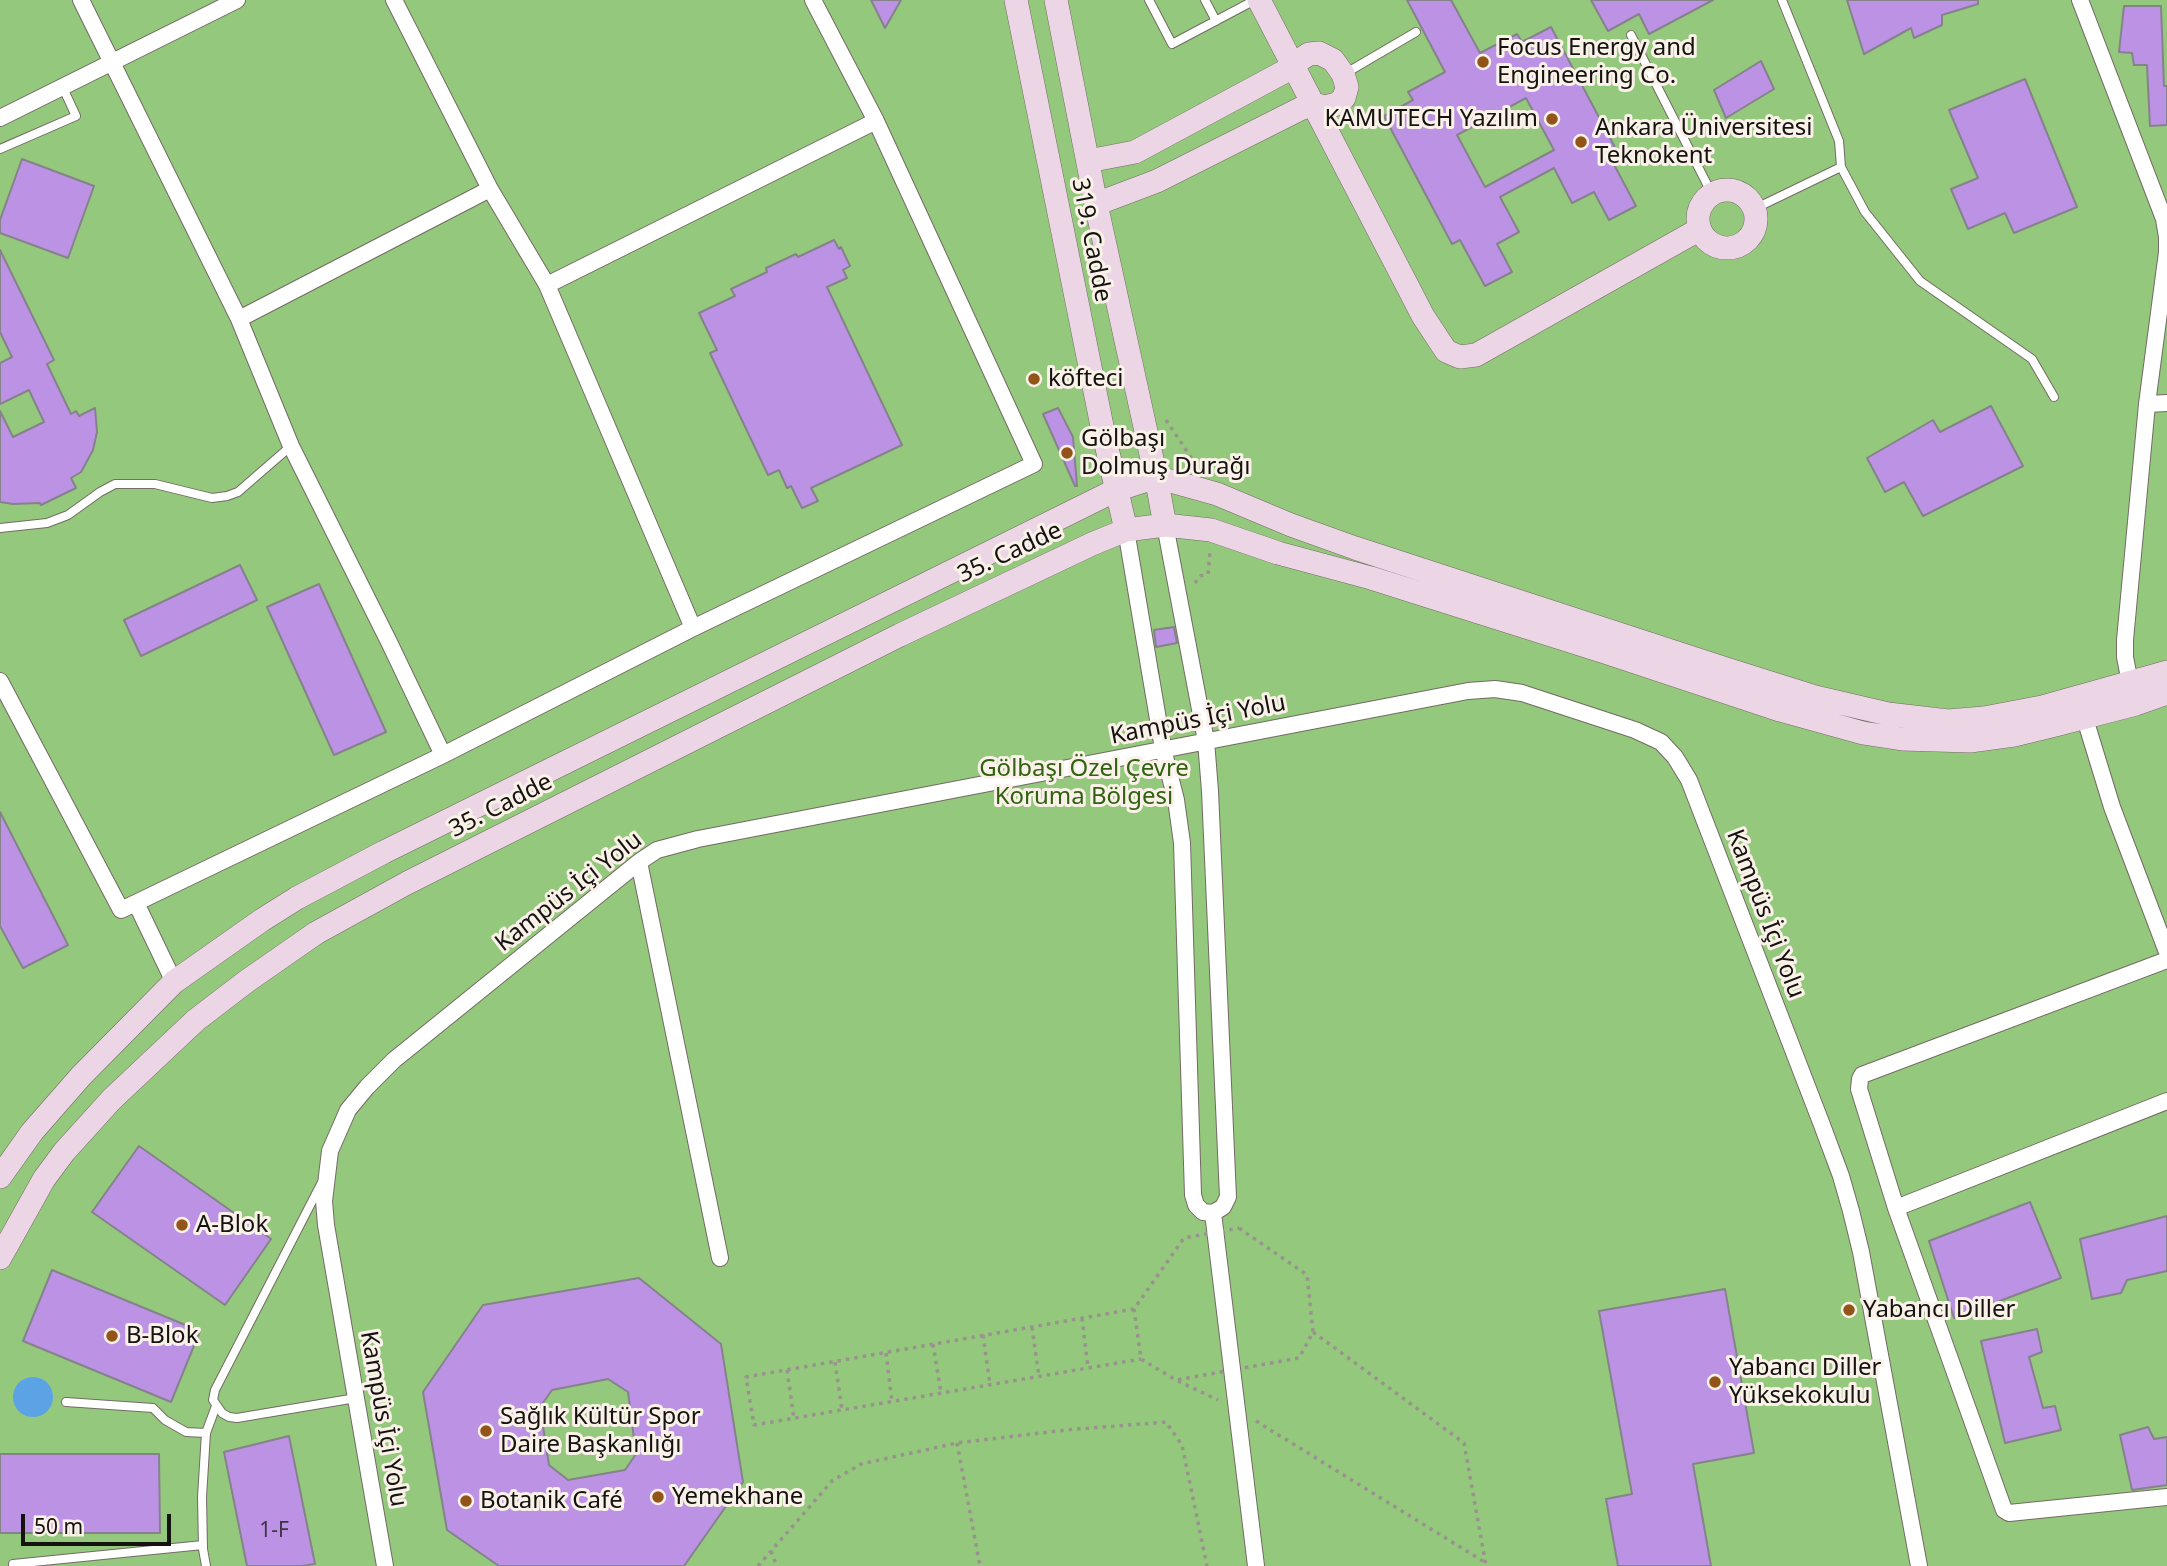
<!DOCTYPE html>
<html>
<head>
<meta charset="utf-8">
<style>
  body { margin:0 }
  #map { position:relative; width:2167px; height:1566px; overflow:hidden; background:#ede4dc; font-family:"Noto Sans",sans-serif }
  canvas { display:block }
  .scale { position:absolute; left:21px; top:1514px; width:150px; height:32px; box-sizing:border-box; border:4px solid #151310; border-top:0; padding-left:9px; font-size:21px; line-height:24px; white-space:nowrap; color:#151310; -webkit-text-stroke:5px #faf1e9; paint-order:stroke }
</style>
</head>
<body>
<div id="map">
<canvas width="2167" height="1566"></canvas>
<div class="scale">50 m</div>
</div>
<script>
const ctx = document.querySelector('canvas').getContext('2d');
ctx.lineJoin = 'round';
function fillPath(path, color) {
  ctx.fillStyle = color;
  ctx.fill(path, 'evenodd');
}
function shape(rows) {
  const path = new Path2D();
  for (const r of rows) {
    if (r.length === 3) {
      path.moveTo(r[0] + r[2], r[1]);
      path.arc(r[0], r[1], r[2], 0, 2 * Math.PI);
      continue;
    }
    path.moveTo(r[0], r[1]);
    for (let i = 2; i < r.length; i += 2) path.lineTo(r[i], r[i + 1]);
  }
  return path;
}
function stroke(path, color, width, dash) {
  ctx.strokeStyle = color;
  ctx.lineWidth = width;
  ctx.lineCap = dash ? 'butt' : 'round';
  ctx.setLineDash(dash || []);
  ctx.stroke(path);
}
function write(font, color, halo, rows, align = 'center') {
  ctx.font = font + ' "Noto Sans",sans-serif';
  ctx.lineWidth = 6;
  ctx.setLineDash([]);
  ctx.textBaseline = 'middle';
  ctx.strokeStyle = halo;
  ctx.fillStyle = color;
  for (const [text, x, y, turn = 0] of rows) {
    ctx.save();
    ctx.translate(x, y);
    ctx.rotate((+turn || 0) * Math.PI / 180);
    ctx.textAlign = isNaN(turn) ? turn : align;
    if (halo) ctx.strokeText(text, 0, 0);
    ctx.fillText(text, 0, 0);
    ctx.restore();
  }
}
const green = shape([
  [0,0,2167,0,2167,1566,0,1566]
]);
const water = shape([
  [33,1397,20]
]);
const building = shape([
  [871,0,901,0,885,28,871,0],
  [1407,0,1451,0,1480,53,1517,34,1522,42,1551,27,1619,155,1611,159,1636,206,1609,220,1594,192,1572,203,1554,168,1500,197,1519,232,1497,244,1512,272,1485,286,1460,240,1452,244,1384,116,1413,100,1408,92,1445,72,1407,0],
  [1526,98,1554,150,1485,187,1457,135,1526,98],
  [1591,0,1713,0,1649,34,1639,14,1608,31,1591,0],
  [1847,0,1978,0,1978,4,1942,15,1942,25,1914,38,1911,28,1864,54,1847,0],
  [2124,6,2161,6,2164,86,2167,86,2167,125,2150,126,2147,65,2134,65,2132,53,2119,52,2124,6],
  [1761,61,1774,89,1726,118,1714,90,1761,61],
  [2025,79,2077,207,2014,233,2005,213,1968,229,1951,189,1978,178,1949,110,2025,79],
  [22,159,94,186,68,258,0,233,0,220,22,159],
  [834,240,839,249,841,247,850,266,843,270,847,278,827,287,902,445,811,488,818,501,802,508,791,486,787,488,779,470,768,475,710,353,717,350,699,313,735,296,731,289,767,272,766,268,796,254,798,257,834,240],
  [0,250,54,360,47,364,71,414,76,411,79,416,95,408,97,432,93,450,81,472,71,478,76,488,41,505,40,503,13,504,0,502,0,411,13,437,44,422,29,390,0,404,0,363,12,357,0,332,0,250],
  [1991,406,2023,466,1923,516,1904,482,1885,492,1867,458,1933,420,1940,432,1991,406],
  [1058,408,1073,437,1077,486,1075,486,1043,414,1058,408],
  [240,565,257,600,141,656,124,620,240,565],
  [319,584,386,732,334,755,267,607,319,584],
  [1174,627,1177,643,1156,647,1154,630,1174,627],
  [0,812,68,945,23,968,0,926,0,812],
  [139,1146,271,1239,225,1305,92,1212,139,1146],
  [2030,1202,2061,1278,1954,1318,1929,1241,2030,1202],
  [2167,1216,2167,1271,2127,1280,2121,1293,2092,1299,2080,1239,2167,1216],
  [52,1270,200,1331,171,1402,23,1341,52,1270],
  [639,1278,721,1344,743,1482,684,1566,499,1566,447,1530,423,1392,483,1305,639,1278],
  [608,1379,628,1392,636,1454,625,1470,568,1480,549,1465,540,1407,552,1390,608,1379],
  [1725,1289,1754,1453,1693,1464,1711,1566,1618,1566,1606,1499,1632,1494,1599,1311,1725,1289],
  [2037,1329,2042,1352,2029,1357,2043,1408,2055,1406,2061,1430,2005,1443,1981,1341,2037,1329],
  [2148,1427,2154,1439,2167,1437,2167,1485,2132,1490,2120,1435,2148,1427],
  [289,1436,315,1564,302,1566,247,1566,224,1452,289,1436],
  [0,1454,159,1454,160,1533,0,1533,0,1454]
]);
const path = shape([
  [1166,420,1192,459,1201,467],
  [1195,583,1200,576,1208,574,1210,552],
  [1239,1228,1307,1275,1313,1332,1299,1358,1176,1380,1141,1359,1134,1309,1184,1238,1239,1228],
  [1134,1309,746,1377,754,1425,1141,1359],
  [1082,1318,1088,1368],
  [1032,1327,1039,1377],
  [1313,1332,1464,1443,1486,1566],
  [983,1335,990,1385],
  [933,1344,941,1393],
  [886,1353,892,1402],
  [835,1362,842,1410],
  [787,1370,794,1419],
  [1178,1381,1218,1400],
  [1256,1421,1486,1563],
  [957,1443,980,1566],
  [771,1551,777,1566],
  [758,1566,832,1481,861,1464,957,1443,1066,1430,1166,1422,1182,1445,1207,1566]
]);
const lane = shape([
  [1149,0,1172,44,1255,0],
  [1205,0,1216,21],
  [1631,35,1712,194],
  [1346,73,1416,32],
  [0,149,76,116,63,88],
  [1841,167,1865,212,1920,281,2032,359,2054,397],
  [1754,209,1841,167,1839,141,1782,0],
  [0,528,47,523,68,515,100,492,115,484,155,484,212,498,227,496,238,492,291,446],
  [321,1184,215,1390,213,1400,222,1413,229,1417,237,1418,356,1398],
  [66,1402,153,1408,165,1420,186,1432,206,1433],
  [13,1564,203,1545],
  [206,1566,203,1549,202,1497,206,1433,216,1406]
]);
const street = shape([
  [81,0,239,319,291,446,389,642,443,755],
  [394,0,490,189,547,285,693,628],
  [2080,0,2164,219,2167,237,2167,252,2147,404,2125,640,2125,657,2132,693],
  [0,118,237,0],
  [547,285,876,121],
  [239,319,490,189],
  [2147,404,2167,403],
  [1126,530,1163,749,1176,800,1182,843,1193,1195,1196,1205,1203,1212,1213,1213,1223,1207,1228,1197,1210,791,1206,741,1165,525],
  [0,681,121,910,443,755,693,628,1034,464,876,121,813,0],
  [2082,709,2112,807,2167,952],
  [639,862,720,1258],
  [136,903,174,982],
  [2167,960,1862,1075,1860,1079,1859,1089,1896,1208,2004,1510,2009,1513,2167,1497],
  [1896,1208,2167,1101],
  [1213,1213,1256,1566],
  [385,1566,326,1225,324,1201,330,1151,348,1110,367,1087,394,1060,639,862,657,850,698,839,1468,691,1495,689,1522,693,1635,730,1661,742,1675,757,1689,780,1822,1125,1841,1176,1851,1211,1861,1252,1919,1566]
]);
const secondary = shape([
  [1016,0,1103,431,1126,530],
  [1056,0,1096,204,1156,477,1165,525],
  [1259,0,1423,316,1446,351,1460,357,1476,355,1700,229],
  [1088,161,1135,152,1293,67,1301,59,1309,54,1319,53,1333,60,1343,74,1347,87,1344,98,1337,104,1325,107,1313,104,1300,109,1157,181,1096,204],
  [1727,219,29],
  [0,1177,32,1132,81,1076,174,982,262,920,297,898,384,852,1116,490,1156,477,1217,494,1291,525,1355,548,1726,669,1815,697,1888,714,1948,721,1984,718,2042,707,2167,672],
  [0,1258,44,1179,64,1152,112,1099,196,1020,247,981,316,933,407,883,900,635,1092,544,1126,530,1165,525,1211,530,1278,553,1371,578,1605,652,1780,710,1863,733,1902,739,1970,741,2014,735,2055,725,2136,704,2167,693]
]);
const markers = [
  [1483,62,7,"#925418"],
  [1552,119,7,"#925418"],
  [1581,142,7,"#925418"],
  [1034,379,7,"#925418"],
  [1067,453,7,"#925418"],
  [182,1225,7,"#925418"],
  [1849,1310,7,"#925418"],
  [112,1336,7,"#925418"],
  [1715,1382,7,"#925418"],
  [486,1431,7,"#925418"],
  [658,1497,7,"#925418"],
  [466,1501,7,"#925418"]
];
const numberNames = [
  ["1-F",274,1531]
];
const poiNames = [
  ["Focus Energy and",1497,48],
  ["Engineering Co.",1497,76],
  ["KAMUTECH Yazılım",1538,119,"right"],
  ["Ankara Üniversitesi",1595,128],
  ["Teknokent",1595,156],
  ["köfteci",1048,379],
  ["Gölbaşı",1081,439],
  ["Dolmuş Durağı",1081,467],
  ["A-Blok",196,1225],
  ["Yabancı Diller",1863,1310],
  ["B-Blok",126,1336],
  ["Yabancı Diller",1729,1368],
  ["Yüksekokulu",1729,1396],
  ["Sağlık Kültür Spor",500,1417],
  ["Daire Başkanlığı",500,1445],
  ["Yemekhane",672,1497],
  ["Botanik Café",480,1501]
];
const streetNames = [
  ["319. Cadde",1091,240,79],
  ["35. Cadde",1010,553,-25],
  ["Kampüs İçi Yolu",1198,720,-11],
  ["35. Cadde",501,806,-27],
  ["Kampüs İçi Yolu",569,892,-38],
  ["Kampüs İçi Yolu",1765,914,69],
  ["Kampüs İçi Yolu",383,1419,80]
];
const parkNames = [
  ["Gölbaşı Özel Çevre",1084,769],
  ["Koruma Bölgesi",1084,797]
];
fillPath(green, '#94c87c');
fillPath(water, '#5ca3e6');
fillPath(building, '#bc93e4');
stroke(building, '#86828b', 2);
stroke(lane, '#736b64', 10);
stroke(street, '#736b64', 18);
stroke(secondary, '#736b64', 24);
stroke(path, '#99938d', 3.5, [3.5, 5]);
stroke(lane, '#fff', 8);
stroke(street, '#fff', 16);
stroke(secondary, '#ecd5e5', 23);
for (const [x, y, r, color] of markers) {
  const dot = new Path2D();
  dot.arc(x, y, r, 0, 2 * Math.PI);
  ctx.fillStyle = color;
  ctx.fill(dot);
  stroke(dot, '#faf1e9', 2.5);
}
write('21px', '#3f3345', null, numberNames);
write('24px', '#151310', '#faf1e9', poiNames, 'left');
write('24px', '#151310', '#faf1e9', streetNames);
write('24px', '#306211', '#faf1e9', parkNames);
</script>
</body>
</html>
